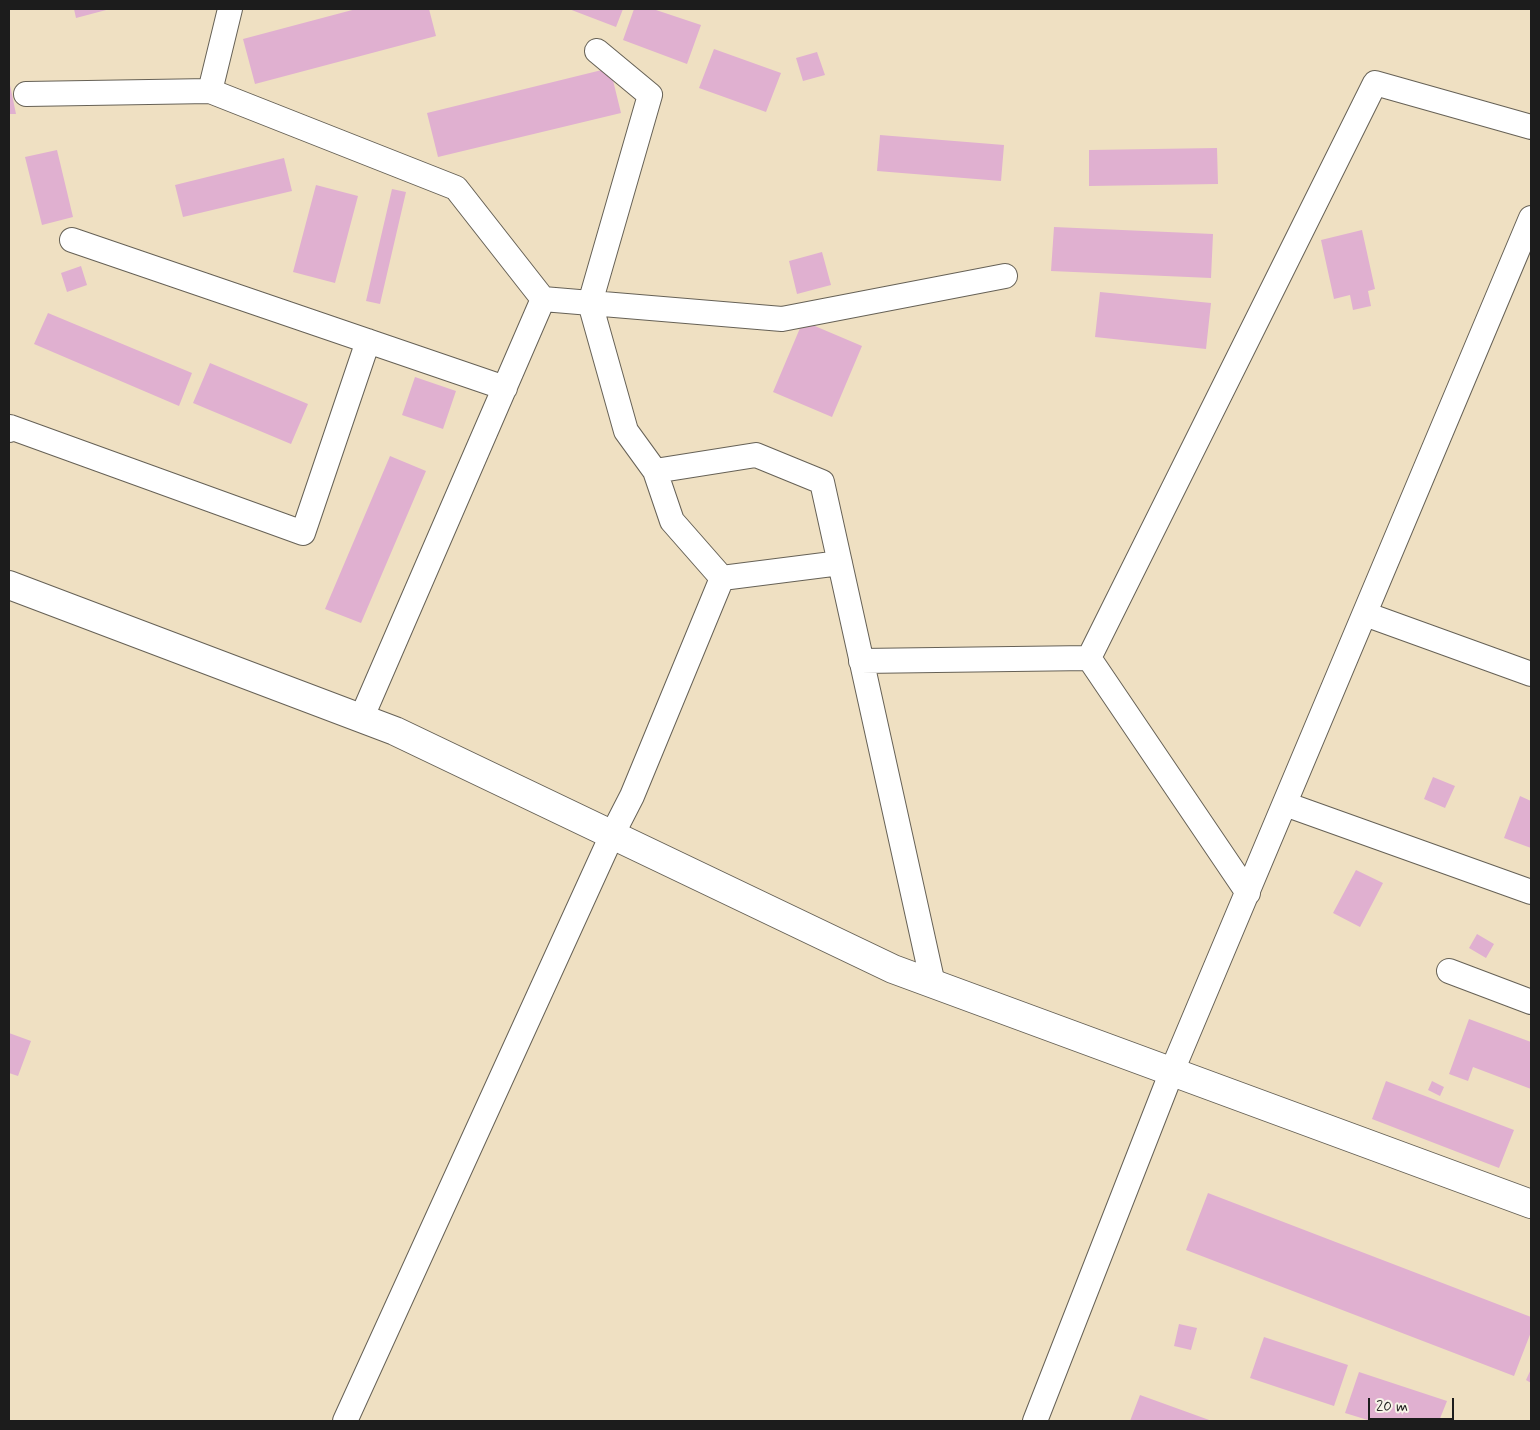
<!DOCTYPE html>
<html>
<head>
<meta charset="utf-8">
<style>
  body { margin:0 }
  #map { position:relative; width:1540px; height:1430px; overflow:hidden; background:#efe0c2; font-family:Mynerve,sans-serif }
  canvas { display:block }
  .frame { position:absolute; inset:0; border:10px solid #1c1c1c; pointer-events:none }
  .scale { position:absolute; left:1368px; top:1398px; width:86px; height:22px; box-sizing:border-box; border:2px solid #1c1c1c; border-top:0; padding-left:6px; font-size:15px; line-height:18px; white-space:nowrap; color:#1c1c1c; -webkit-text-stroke:4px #f7f3e8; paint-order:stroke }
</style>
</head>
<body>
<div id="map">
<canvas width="1540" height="1430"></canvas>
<div class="frame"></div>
<div class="scale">20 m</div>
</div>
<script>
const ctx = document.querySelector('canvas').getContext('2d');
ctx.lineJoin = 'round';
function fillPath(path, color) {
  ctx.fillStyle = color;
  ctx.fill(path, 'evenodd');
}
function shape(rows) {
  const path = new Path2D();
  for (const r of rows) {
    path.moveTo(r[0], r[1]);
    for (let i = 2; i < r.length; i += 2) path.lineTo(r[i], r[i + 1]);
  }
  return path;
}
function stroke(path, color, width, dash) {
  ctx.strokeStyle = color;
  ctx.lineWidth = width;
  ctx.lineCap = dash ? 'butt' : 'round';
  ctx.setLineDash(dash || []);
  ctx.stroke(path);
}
const building = shape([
  [74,9,110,9,76,18],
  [356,9,429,9,436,36,255,84,243,39],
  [569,9,623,9,616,27],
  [634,9,653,9,701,25,687,64,623,40],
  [714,49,781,73,766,112,699,88],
  [817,52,825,75,803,81,796,58],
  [610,68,621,113,438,157,427,113],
  [9,85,10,85,16,114,9,114],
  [880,135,1004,145,1001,181,877,171],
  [1217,148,1218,184,1089,186,1089,150],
  [57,150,73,217,42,225,25,157],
  [284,158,292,191,183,217,175,185],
  [316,185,358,196,335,283,293,272],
  [392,189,406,192,380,304,366,301],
  [1054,227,1213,234,1211,278,1051,271],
  [1362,230,1375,289,1368,291,1371,306,1353,310,1350,295,1334,299,1321,240],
  [822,252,831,285,797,294,789,261],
  [81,266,87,285,67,292,61,273],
  [1100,292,1211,303,1206,349,1095,337],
  [48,313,192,373,179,406,34,344],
  [803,321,862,346,832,417,773,392],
  [210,363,308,404,291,444,193,403],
  [415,377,456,391,443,429,402,415],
  [390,456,426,471,361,623,325,609],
  [1433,777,1455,786,1445,808,1424,799],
  [1520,796,1531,801,1531,848,1504,838],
  [1356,870,1383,883,1360,927,1333,913],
  [1477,934,1494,944,1486,958,1469,948],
  [1469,1019,1531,1042,1531,1089,1473,1067,1468,1081,1449,1074],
  [9,1033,31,1041,18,1076,9,1073],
  [1386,1081,1514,1130,1499,1168,1372,1119],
  [1432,1081,1444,1087,1440,1096,1428,1090],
  [1208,1193,1531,1317,1531,1332,1514,1376,1186,1250],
  [1179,1324,1197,1328,1191,1350,1174,1346],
  [1264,1337,1348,1365,1334,1406,1250,1378],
  [1531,1369,1531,1383,1526,1380],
  [1359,1372,1447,1401,1439,1421,1371,1421,1345,1413],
  [1140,1395,1212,1421,1130,1421]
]);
const minor = shape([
  [597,51,650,95,590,303,626,431,655,471,672,521,722,578],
  [210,91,230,9],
  [26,94,210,91,456,188,543,299],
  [72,240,505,388],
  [9,430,10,427,303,533,368,341],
  [655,471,756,455,822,482,933,984],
  [722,578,840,563],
  [1365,614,1531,674],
  [1089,658,1375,83,1531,127],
  [861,661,1089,658,1248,893],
  [361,719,543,299,782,319,1005,276],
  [1285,804,1531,892],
  [1449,971,1531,1002],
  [345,1421,612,835,632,796,722,578],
  [1035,1421,1172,1071,1531,218]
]);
const tertiary = shape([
  [9,585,395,731,893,969,1531,1204]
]);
fillPath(building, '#e0b0d0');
stroke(minor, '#666156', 26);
stroke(tertiary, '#666156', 30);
stroke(minor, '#fff', 24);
stroke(tertiary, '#fff', 28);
</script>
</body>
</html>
